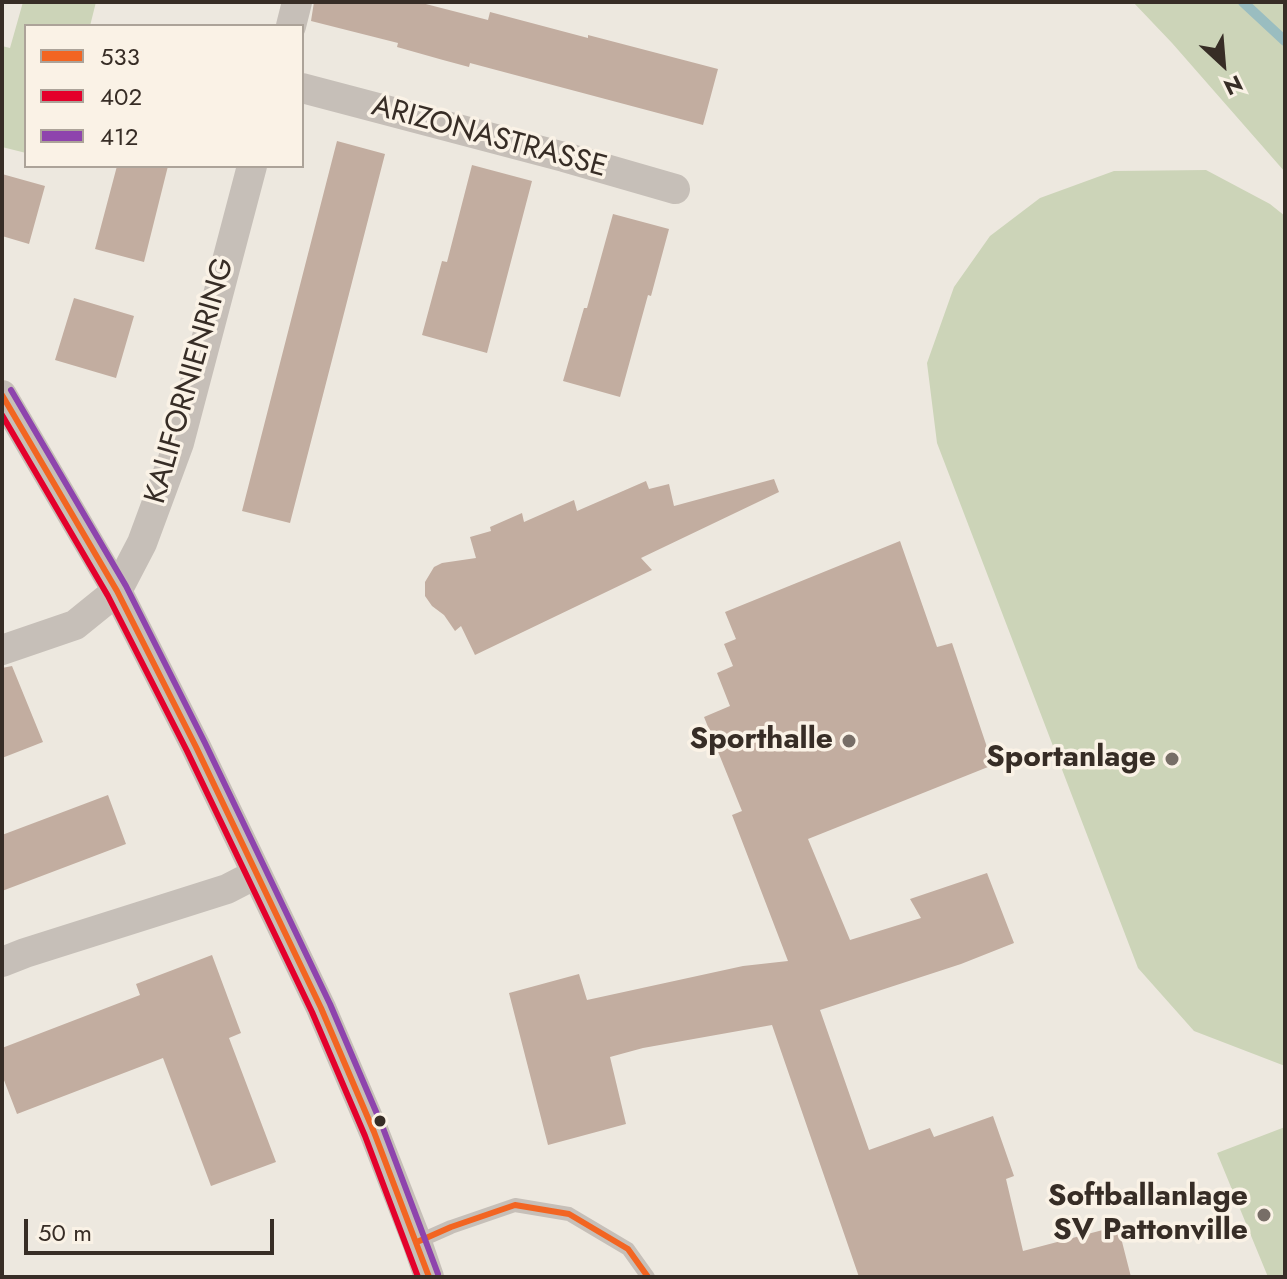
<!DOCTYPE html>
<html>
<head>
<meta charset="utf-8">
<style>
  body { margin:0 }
  #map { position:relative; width:1287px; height:1279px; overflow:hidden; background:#ede8df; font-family:Jost,sans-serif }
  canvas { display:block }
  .frame { position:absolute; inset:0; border:4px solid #372d26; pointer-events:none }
  .legend { position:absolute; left:24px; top:24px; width:280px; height:144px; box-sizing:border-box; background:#faf2e6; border:2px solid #aca399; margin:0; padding:10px 14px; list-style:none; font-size:24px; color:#372d26 }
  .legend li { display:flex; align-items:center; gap:16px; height:40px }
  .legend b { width:40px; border:2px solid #aca399 }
  .north { position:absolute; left:1183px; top:24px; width:80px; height:80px; -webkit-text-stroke:6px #faf2e6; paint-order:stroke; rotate:154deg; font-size:22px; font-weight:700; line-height:32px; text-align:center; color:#372d26 }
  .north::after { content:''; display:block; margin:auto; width:28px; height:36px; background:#372d26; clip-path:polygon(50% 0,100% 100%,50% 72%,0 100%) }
  .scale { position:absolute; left:24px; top:1219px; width:250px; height:36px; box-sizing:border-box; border:4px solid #372d26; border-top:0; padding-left:10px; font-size:24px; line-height:28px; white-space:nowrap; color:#372d26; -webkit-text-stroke:6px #faf2e6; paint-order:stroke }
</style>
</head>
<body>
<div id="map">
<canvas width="1287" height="1279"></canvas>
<div class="frame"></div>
<ul class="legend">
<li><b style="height:10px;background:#f26522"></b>533</li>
<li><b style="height:10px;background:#e4002b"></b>402</li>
<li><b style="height:10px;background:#8e44ad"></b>412</li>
</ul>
<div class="north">N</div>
<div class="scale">50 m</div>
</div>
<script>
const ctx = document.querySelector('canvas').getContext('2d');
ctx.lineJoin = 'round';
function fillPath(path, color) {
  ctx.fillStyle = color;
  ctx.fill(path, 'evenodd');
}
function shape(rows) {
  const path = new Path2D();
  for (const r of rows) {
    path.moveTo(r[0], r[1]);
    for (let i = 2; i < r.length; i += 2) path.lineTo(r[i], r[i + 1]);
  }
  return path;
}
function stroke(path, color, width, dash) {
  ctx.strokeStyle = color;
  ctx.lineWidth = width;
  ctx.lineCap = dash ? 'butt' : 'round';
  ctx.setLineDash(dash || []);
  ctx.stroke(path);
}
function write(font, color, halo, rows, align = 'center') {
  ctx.font = font + ' Jost,sans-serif';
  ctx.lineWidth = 7;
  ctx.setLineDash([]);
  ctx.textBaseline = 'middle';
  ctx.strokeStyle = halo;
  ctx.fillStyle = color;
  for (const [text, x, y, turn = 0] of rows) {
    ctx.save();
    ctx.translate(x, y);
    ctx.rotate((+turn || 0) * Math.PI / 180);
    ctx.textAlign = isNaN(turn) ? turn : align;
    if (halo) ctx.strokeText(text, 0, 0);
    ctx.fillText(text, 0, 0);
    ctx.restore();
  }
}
const green = shape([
  [23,2,96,2,90,26,26,26,26,153,2,147,2,46,10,48],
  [1133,2,1285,2,1285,172,1172,43],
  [1206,170,1270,204,1285,216,1285,1066,1194,1031,1138,968,937,443,927,363,954,287,990,236,1040,198,1114,171],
  [1285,1127,1285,1277,1268,1277,1217,1153]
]);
const stream = shape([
  [1243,2,1285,41]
]);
const building = shape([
  [314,2,418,2,488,20,490,12,588,38,588,35,718,69,703,125,470,63,469,67,443,60,397,47,398,43,311,21],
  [337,141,385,154,290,523,242,511],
  [472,165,532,181,487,353,422,335,442,261,447,262],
  [117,166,168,166,144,262,95,249],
  [2,174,45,186,29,244,2,236],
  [613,214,669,229,651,296,648,295,620,397,563,381,584,308,587,308],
  [74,298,134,316,116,378,55,360],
  [774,479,779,492,641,558,652,570,475,655,461,626,455,631,444,615,432,606,425,596,425,582,434,567,442,563,476,558,470,537,491,531,490,527,522,513,524,522,574,500,577,511,646,481,649,489,669,484,674,506],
  [900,541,937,647,952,643,993,765,808,839,850,940,921,918,910,899,987,873,1014,943,961,964,820,1010,869,1150,930,1128,934,1137,993,1116,1014,1176,1006,1179,1023,1251,1118,1226,1131,1277,859,1277,772,1025,643,1048,610,1057,626,1124,548,1145,509,993,579,974,587,1000,743,966,788,961,732,815,742,811,704,717,730,706,717,673,733,666,724,644,736,639,725,612],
  [12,666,43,742,2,758,2,668],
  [108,795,126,844,2,891,2,835],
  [212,955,241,1033,229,1038,276,1162,211,1186,163,1058,17,1114,2,1075,2,1048,140,995,136,984]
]);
const service = shape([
  [417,1242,451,1227,515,1205,569,1214,628,1249,648,1277]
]);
const minor = shape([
  [291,26,297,2],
  [302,88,564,157,675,189],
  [2,395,117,591,196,747,321,1008,374,1132,417,1242,429,1277],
  [2,650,75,625,117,591,142,543,179,443,252,166],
  [2,962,25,953,227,889,256,874]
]);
const bus1 = shape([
  [2,395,117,591,196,747,321,1008,374,1132,429,1277],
  [417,1242,451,1227,515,1205,569,1214,628,1249,648,1277]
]);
const bus2 = shape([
  [2,415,108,596,187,751,312,1012,365,1136,418,1277]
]);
const bus3 = shape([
  [11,390,126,586,205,743,330,1004,383,1128,438,1274]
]);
const markers = [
  [849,741,8,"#776e67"],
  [1172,759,8,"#776e67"],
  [380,1121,7,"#372d26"],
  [1264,1215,8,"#776e67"]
];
const streetNames = [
  ["ARIZONASTRASSE",489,138,15],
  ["KALIFORNIENRING",191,381,-74]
];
const poiNames = [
  ["Sporthalle",833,741],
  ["Sportanlage",1156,759],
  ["Softballanlage",1248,1198],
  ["SV Pattonville",1248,1232]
];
fillPath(green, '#ccd4b8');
stroke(stream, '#9abdc0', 10);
fillPath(building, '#c2ada0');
stroke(service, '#c6bfb8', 14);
stroke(minor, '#c6bfb8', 30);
stroke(bus1, '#f26522', 6);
stroke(bus2, '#e4002b', 6);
stroke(bus3, '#8e44ad', 6);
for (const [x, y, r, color] of markers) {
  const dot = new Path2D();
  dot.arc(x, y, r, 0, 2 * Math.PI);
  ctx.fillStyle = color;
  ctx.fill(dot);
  stroke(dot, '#faf2e6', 3);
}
write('30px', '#372d26', '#faf2e6', streetNames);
write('bold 30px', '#372d26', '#faf2e6', poiNames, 'right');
</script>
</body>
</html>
